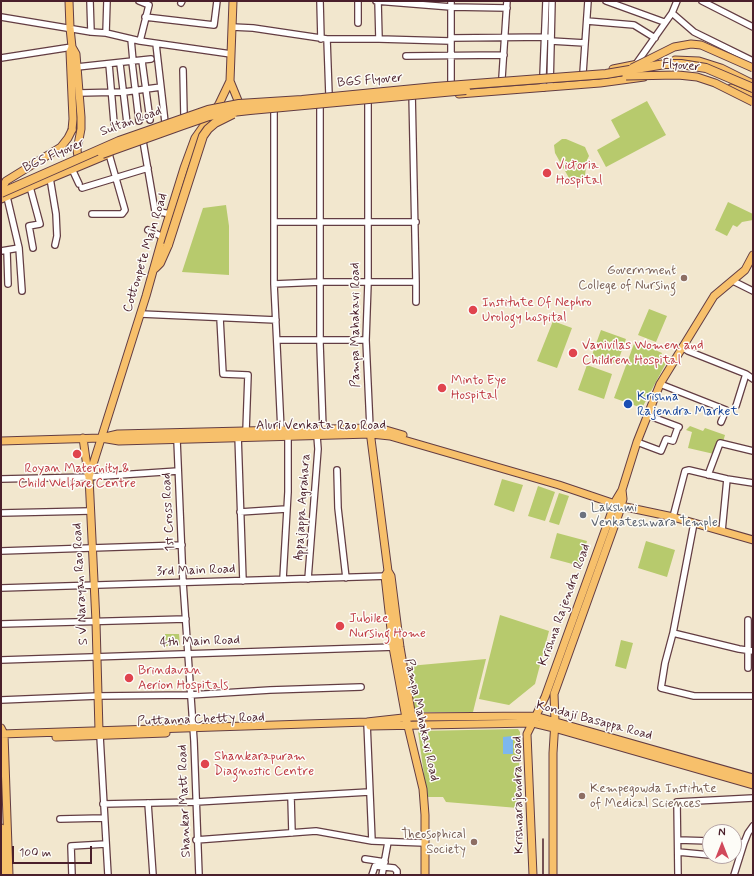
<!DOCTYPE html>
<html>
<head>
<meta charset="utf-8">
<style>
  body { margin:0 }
  #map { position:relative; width:754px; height:876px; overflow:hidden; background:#f2e7ce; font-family:Mynerve,sans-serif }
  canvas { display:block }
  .frame { position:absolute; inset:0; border:2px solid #4a1f2b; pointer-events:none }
  .north { position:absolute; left:702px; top:824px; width:40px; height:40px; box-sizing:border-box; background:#fdfcf7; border:1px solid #b5a4a5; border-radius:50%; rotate:0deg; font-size:11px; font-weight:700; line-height:16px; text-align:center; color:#4a1f2b }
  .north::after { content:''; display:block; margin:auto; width:14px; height:18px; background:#d1495b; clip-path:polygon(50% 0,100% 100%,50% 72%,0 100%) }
  .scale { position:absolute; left:12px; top:846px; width:80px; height:18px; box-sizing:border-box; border:2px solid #4a1f2b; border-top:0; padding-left:5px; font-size:12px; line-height:14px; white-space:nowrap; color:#4a1f2b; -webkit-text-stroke:3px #fdfcf7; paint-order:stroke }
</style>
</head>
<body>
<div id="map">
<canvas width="754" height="876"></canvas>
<div class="frame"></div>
<div class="north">N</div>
<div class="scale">100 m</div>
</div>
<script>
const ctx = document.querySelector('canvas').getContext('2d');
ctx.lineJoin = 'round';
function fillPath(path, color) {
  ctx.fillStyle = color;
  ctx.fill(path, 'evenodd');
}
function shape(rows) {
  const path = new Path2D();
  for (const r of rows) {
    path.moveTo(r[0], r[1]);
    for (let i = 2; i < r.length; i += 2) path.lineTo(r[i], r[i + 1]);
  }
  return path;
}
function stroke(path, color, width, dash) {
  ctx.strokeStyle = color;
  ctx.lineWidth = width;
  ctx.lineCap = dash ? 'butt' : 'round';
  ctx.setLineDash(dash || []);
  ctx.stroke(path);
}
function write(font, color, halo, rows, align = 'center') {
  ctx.font = font + ' Mynerve,sans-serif';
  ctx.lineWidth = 3;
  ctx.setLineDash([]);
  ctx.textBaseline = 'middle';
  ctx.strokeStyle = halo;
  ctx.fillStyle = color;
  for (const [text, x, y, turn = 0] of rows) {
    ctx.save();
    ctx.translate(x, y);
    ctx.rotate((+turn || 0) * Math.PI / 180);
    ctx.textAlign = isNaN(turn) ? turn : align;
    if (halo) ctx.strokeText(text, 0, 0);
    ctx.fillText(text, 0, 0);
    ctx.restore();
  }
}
const green = shape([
  [647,101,666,135,606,167,597,150,620,137,611,120],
  [562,139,566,139,585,147,589,156,587,160,585,175,582,180,573,181,569,178,555,153,554,145],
  [728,202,753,214,753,220,742,222,737,227,733,225,727,236,715,230],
  [226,205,229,226,229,275,182,272,203,208],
  [649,309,667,316,656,342,638,335],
  [553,321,572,328,557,368,537,361],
  [601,330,626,339,617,364,592,355],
  [635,341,662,353,659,360,666,363,642,408,614,398],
  [587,365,612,374,604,399,578,390],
  [690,426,703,431,705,428,725,435,723,442,714,454,688,448,692,432,686,430],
  [502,479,523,485,514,512,494,505],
  [538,486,555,492,545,521,528,516],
  [559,493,569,496,559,525,549,522],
  [557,533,587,541,580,566,550,558],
  [646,541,675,550,667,577,638,568],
  [500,615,549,631,535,684,509,705,479,699],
  [165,634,179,634,180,645,165,646],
  [621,640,633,643,626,669,615,666],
  [486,659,473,712,414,712,409,666],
  [518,729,520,732,518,808,446,802,443,797,427,797,418,731]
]);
const water = shape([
  [513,736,513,754,503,754,503,737]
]);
const minor = shape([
  [90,1,91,32],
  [139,1,149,5,140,41],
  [320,1,321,39],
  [376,1,451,7,507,8],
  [378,1,379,39],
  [606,1,664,22],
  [702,1,753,27],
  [181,3,182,1],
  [672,13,694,32,753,61],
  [1,17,91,32,106,33,140,41,231,54],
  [145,17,214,25,217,1],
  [587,21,634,25,655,38],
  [358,23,358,1],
  [232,27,253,28,327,39,379,39,450,41],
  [106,33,107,1],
  [451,38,551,37],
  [131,39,133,61],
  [327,39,329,95],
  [551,41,585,43],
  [156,44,165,122],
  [406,56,504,55],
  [1,58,72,47],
  [142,61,150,120],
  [132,62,139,121],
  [109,64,114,123],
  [120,64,127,123],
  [636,64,672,13,677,1],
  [77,67,151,59],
  [183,70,184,115],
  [583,73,588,1],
  [502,78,507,1],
  [451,82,451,1],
  [550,87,552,1],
  [543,88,543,76,546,1],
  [79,93,124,92,161,87],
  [368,102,368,283,366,340,370,428],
  [320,106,320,344,323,429],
  [274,110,274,284,281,430],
  [143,141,155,211,170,214],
  [72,169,79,184],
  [50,178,56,214,57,236,55,245],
  [30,187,40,224,29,226,33,248],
  [82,188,148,168],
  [7,197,19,248,22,291],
  [92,214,122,214,125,210,109,154],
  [274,222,416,222],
  [148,230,163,237],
  [1,251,19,248],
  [7,251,8,284],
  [733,281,753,291],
  [416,282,416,302],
  [274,284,320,282,416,282,412,92],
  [141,314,276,320],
  [220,318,223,374,248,375,246,431],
  [277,340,366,340],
  [682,347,688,351,746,374,753,379],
  [660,384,726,410,721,422],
  [736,406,746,374],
  [647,415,679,427],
  [238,435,243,581],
  [177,440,183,582,194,741,199,875],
  [637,442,661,451,666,439,673,441,678,427],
  [337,470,338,508,346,578],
  [708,475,720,443,753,451],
  [1,479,89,477,178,471],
  [240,512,286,509],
  [1,513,90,511],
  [673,517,685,471,689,470,727,479,753,483],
  [694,523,673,633,665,663,661,688,694,696,753,696],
  [722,531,727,479],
  [1,551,182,545],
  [283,579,288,492,288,437],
  [308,579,318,449,317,436],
  [1,588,389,576],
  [1,624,186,619],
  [673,633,739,649,753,651],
  [1,660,395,647],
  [748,668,748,620],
  [1,700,98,696,190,695,270,690,361,687],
  [367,723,372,841],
  [100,736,108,875],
  [291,797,292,833],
  [148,803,153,875],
  [103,804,196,802,369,792],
  [60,819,104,818],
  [196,840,316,831,372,841,425,843],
  [678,840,710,841],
  [734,842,744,843],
  [678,852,710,855],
  [365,859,385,862],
  [72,875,71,846,106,844],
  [372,875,375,866,394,868,397,871,397,875],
  [382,875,388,842],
  [678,875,677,802,753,798],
  [734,875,744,843,748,833,753,826]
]);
const major = shape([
  [69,1,70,28,72,47,76,54,81,117,81,129,77,150,79,163],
  [675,60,699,61,721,68,753,84],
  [613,69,638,64],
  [230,81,239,103],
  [731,88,753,97],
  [459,94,600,83,644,77],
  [72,130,73,119,70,52,72,47],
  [1,199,109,154],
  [370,431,388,571,391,576,400,647,412,717],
  [83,438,88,474],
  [101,438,119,441,371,434,390,436,559,485,621,506,673,517,753,540],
  [1,441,101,438,118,434,370,428,379,428,403,435],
  [388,571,385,576,393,647,406,718,423,789,425,815,425,875],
  [370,726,533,723,554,728,753,785],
  [1,728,4,734,9,875],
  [99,731,96,622,89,477,146,296,162,239,184,168,195,138,219,104,230,81,233,1],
  [1,734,367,722,412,717,535,716,753,778],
  [56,737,166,733],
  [1,828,2,875],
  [533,875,527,734,545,697,616,500,622,490,637,442,660,384,714,296,745,270,753,255],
  [553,875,553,753,555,721,554,694,619,513,623,499,622,490]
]);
const highway = shape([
  [155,268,160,263,168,245]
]);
const rail = shape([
  [543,839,543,875]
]);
const majorBridge = shape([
  [632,68,674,47,691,44,701,45,753,68],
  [626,76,678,75,697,77,715,83,753,102],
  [1,190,6,181,61,147,68,138,72,130]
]);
const highwayBridge = shape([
  [102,154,183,125,209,116,223,113,250,110,466,90],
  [1,193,119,141,208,110,239,104,302,100,435,87,606,74,665,64,681,64,706,68,753,88],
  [168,245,203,136,208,129,215,123,233,114]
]);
const markers = [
  [547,173,5,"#e0444e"],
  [684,278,4,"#8d6e63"],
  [473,310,5,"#e0444e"],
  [573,353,5,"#e0444e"],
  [442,388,5,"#e0444e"],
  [628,404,5,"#1a4fb4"],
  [77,454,5,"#e0444e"],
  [583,515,4,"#6b7280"],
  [340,626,5,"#e0444e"],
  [129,678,5,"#e0444e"],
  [205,764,5,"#e0444e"],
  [582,796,4,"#8d6e63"],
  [474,842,4,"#8d6e63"]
];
const streetNames = [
  ["Flyover",681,66,5],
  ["BGS Flyover",370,81,-5],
  ["Sultan Road",131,122,-20],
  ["BGS Flyover",54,156,-24],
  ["Cottonpete Main Road",146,253,-73],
  ["Pampa Mahakavi Road",356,325,-90],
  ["Aluri Venkata Rao Road",321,426],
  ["Appajappa Agrahara",303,507,-86],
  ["1st Cross Road",169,512,-93],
  ["3rd Main Road",196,571,-2],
  ["S V Narayan Rao Road",81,584,-93],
  ["Krishna Rajendra Road",565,605,-70],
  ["4th Main Road",200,642,-2],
  ["Puttanna Chetty Road",201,720,-2],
  ["Pampa Mahakavi Road",421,720,78],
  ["Kondaji Basappa Road",594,721,15],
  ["Krishnarajendra Road",519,795,-91],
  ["Shankar Matt Road",185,801,-92]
];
const healthNames = [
  ["Victoria",556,166],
  ["Hospital",556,181],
  ["Institute Of Nephro",482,303],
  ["Urology hospital",482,318],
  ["Vanivilas Women and",582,346],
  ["Children Hospital",582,361],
  ["Minto Eye",451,381],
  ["Hospital",451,396],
  ["Royan Maternity &",77,469,"center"],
  ["Child Welfare Centre",77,484,"center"],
  ["Jubilee",349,619],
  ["Nursing Home",349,634],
  ["Brindavan",138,671],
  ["Aerion Hospitals",138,686],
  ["Shankarapuram",214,757],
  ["Diagnostic Centre",214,772]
];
const educationNames = [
  ["Government",676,271],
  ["College of Nursing",676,286],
  ["Kempegowda Institute",590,789,"left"],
  ["of Medical Sciences",590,804,"left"],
  ["Theosophical",466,835],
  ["Society",466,850]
];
const transitNames = [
  ["Krishna",637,397],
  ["Rajendra Market",637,412]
];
const worshipNames = [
  ["Lakshmi",591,508],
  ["Venkateshwara Temple",591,523]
];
fillPath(green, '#b7ca6d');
fillPath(water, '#7db7ee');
stroke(minor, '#633d43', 8);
stroke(major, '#633d43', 9);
stroke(highway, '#633d43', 10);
stroke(minor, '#fff', 5.5);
stroke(major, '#f7c06b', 7);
stroke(highway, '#f7c06b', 8);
stroke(rail, '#4a1f2b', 1.5);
stroke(majorBridge, '#633d43', 9, []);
stroke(highwayBridge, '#633d43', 10, []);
stroke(majorBridge, '#f7c06b', 7);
stroke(highwayBridge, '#f7c06b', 8);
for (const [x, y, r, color] of markers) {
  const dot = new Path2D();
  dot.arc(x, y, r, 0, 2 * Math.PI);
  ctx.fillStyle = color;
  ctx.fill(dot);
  stroke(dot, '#fdfcf7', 1.5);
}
write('13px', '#4a1f2b', '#fdfcf7', streetNames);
write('13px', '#be3a42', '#fdfcf7', healthNames, 'left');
write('13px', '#785e54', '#fdfcf7', educationNames, 'right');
write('13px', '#164399', '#fdfcf7', transitNames, 'left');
write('13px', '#5b616d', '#fdfcf7', worshipNames, 'left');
</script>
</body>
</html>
